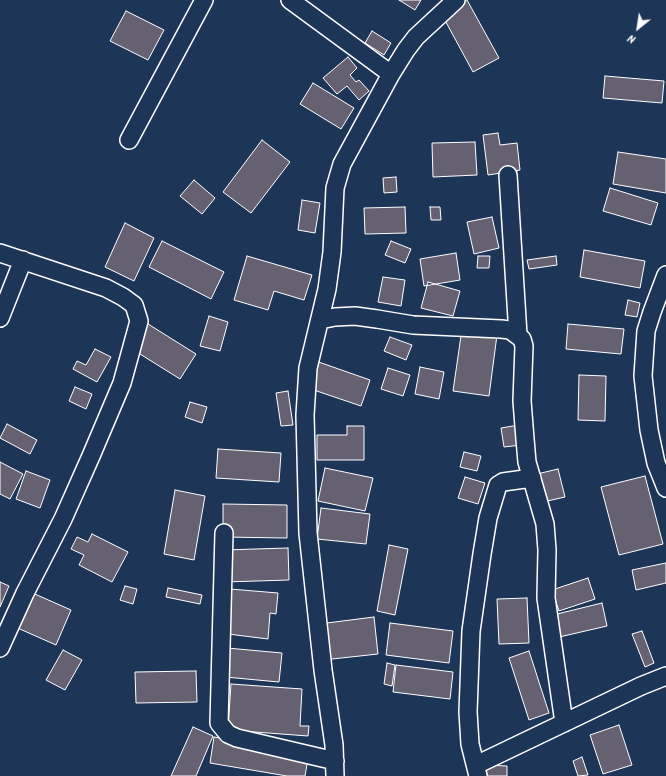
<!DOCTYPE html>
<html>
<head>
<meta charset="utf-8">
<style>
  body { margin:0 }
  #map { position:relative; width:666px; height:776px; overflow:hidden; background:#1d3557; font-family:Kalam,sans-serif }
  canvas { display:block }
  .north { position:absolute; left:618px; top:8px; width:40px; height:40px; -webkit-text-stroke:3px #1d3557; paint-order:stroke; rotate:210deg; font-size:11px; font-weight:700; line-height:16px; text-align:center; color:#fff }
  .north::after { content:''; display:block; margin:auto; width:14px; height:18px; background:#fff; clip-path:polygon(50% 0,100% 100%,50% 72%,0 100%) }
</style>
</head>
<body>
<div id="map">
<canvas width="666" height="776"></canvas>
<div class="north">N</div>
</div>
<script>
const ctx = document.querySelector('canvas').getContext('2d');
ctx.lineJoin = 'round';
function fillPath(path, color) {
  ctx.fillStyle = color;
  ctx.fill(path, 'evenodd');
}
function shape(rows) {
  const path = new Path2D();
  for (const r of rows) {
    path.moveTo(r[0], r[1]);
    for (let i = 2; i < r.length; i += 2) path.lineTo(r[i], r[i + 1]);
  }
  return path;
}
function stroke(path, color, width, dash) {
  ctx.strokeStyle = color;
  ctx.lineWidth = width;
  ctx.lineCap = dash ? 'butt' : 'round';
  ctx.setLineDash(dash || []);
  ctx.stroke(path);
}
const building = shape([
  [399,0,421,0,415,10,399,0],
  [465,0,467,0,499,58,473,72,441,13,465,0],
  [126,11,164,30,148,60,110,41,126,11],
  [372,31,391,43,384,55,365,43,372,31],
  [348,57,357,68,350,75,356,82,359,80,369,91,359,100,347,86,337,94,323,78,348,57],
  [605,76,664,81,662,103,603,98,605,76],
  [313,83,354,108,341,129,300,104,313,83],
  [498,133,500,145,517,143,520,170,488,175,483,135,498,133],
  [262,140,290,162,251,213,223,192,262,140],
  [475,142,477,175,433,177,432,143,475,142],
  [618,152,666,159,666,193,613,184,618,152],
  [396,177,397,192,384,193,383,178,396,177],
  [194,180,215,198,202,214,180,196,194,180],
  [610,188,658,203,651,225,603,211,610,188],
  [302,200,320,203,315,233,298,230,302,200],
  [405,207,406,233,365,234,364,208,405,207],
  [430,207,440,207,441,220,431,220,430,207],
  [492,217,499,248,474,254,467,222,492,217],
  [125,223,154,238,134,281,105,267,125,223],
  [162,241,224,272,211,299,149,267,162,241],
  [391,241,411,249,405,263,385,255,391,241],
  [584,250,645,261,640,288,580,277,584,250],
  [456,253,460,280,424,286,420,259,456,253],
  [247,256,312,275,304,300,274,291,268,310,234,300,247,256],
  [478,256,490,256,489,268,477,268,478,256],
  [556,256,557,265,529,269,527,260,556,256],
  [383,277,405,280,401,306,378,302,383,277],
  [428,282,460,291,453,316,421,308,428,282],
  [628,300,640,303,637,317,625,315,628,300],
  [209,316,228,322,220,351,200,346,209,316],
  [148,324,196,354,180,379,132,349,148,324],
  [568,324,624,329,621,354,566,349,568,324],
  [462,329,497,335,489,396,453,391,462,329],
  [390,337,412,345,406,360,384,351,390,337],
  [95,349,111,357,97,382,73,369,77,361,86,365,95,349],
  [310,359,370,380,361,406,302,386,310,359],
  [420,367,444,372,439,399,415,394,420,367],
  [388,368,410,375,403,396,381,389,388,368],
  [579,375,606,376,605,421,578,420,579,375],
  [75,387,92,394,86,409,69,401,75,387],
  [288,391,293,425,281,426,276,393,288,391],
  [190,402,207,407,202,423,185,417,190,402],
  [7,424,37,440,30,454,0,438,7,424],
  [519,425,521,445,504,447,501,428,519,425],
  [347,426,364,426,364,460,317,460,317,435,347,435,347,426],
  [218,449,281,453,279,482,216,478,218,449],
  [464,452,481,456,477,471,460,467,464,452],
  [0,462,23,474,10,499,0,494,0,462],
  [325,468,373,478,365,511,318,501,325,468],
  [558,469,565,497,543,502,537,474,558,469],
  [26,471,50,480,40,508,16,499,26,471],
  [645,476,663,544,619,555,601,487,645,476],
  [465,477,485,483,478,504,458,498,465,477],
  [175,490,205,496,194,560,164,554,175,490],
  [223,504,287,505,287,538,223,537,223,504],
  [321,508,370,514,366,544,317,539,321,508],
  [92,534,128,552,112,582,79,565,84,555,71,549,77,537,88,542,92,534],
  [389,545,408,549,395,615,377,611,389,545],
  [288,548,289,580,224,582,223,550,288,548],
  [666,563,666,583,636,590,632,570,666,563],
  [588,578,595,599,559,611,552,590,588,578],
  [0,582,9,586,0,607,0,582],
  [125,586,137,589,133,604,120,600,125,586],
  [168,588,202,595,200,604,166,597,168,588],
  [230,589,278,593,276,614,270,613,268,639,228,634,231,611,228,611,230,589],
  [28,591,71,610,56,645,13,626,28,591],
  [527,598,529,643,499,644,497,599,527,598],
  [602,603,607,626,555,638,549,616,602,603],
  [374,617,378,654,323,660,319,624,374,617],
  [390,623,453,631,449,663,386,655,390,623],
  [642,631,654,663,645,667,632,634,642,631],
  [227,648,282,653,279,682,225,677,227,648],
  [63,650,82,660,65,690,46,680,63,650],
  [529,651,549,713,529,720,509,658,529,651],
  [387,663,395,665,392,686,384,684,387,663],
  [396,665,453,672,450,699,393,692,396,665],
  [196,671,197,702,136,703,135,672,196,671],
  [231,684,302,689,300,726,309,726,308,736,228,730,231,684],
  [619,725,632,765,603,774,590,735,619,725],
  [193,727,213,736,196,776,171,776,193,727],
  [214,737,309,753,305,776,287,776,210,763,214,737],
  [582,757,588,775,578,776,573,761,582,757],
  [486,765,507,766,507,776,485,776,486,765]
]);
const minor = shape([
  [290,0,391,74],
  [129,140,204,0],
  [508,175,518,335],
  [0,253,106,288,123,297,134,305,139,321,122,383,91,456,63,519,25,593,0,648],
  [666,275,652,312,646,331,643,376,649,430,656,463,666,488],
  [0,318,23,260],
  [320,320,335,317,355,316,377,319,413,325,501,329,510,330,522,339,524,346,522,401,525,439,527,462,545,524,547,550,546,598,564,723],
  [224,533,219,723,228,734,237,738,335,761],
  [476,765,641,686,666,676],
  [335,776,334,745,323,670,308,533,305,415,308,368,327,289,332,252,335,188,342,164,391,74,406,50,416,37,456,0],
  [478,776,470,744,468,712,471,631,482,554,488,518,498,485,503,482,532,478]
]);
fillPath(building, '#656171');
stroke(building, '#fff', 1);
stroke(minor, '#fff', 20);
stroke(minor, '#1d3557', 17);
</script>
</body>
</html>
